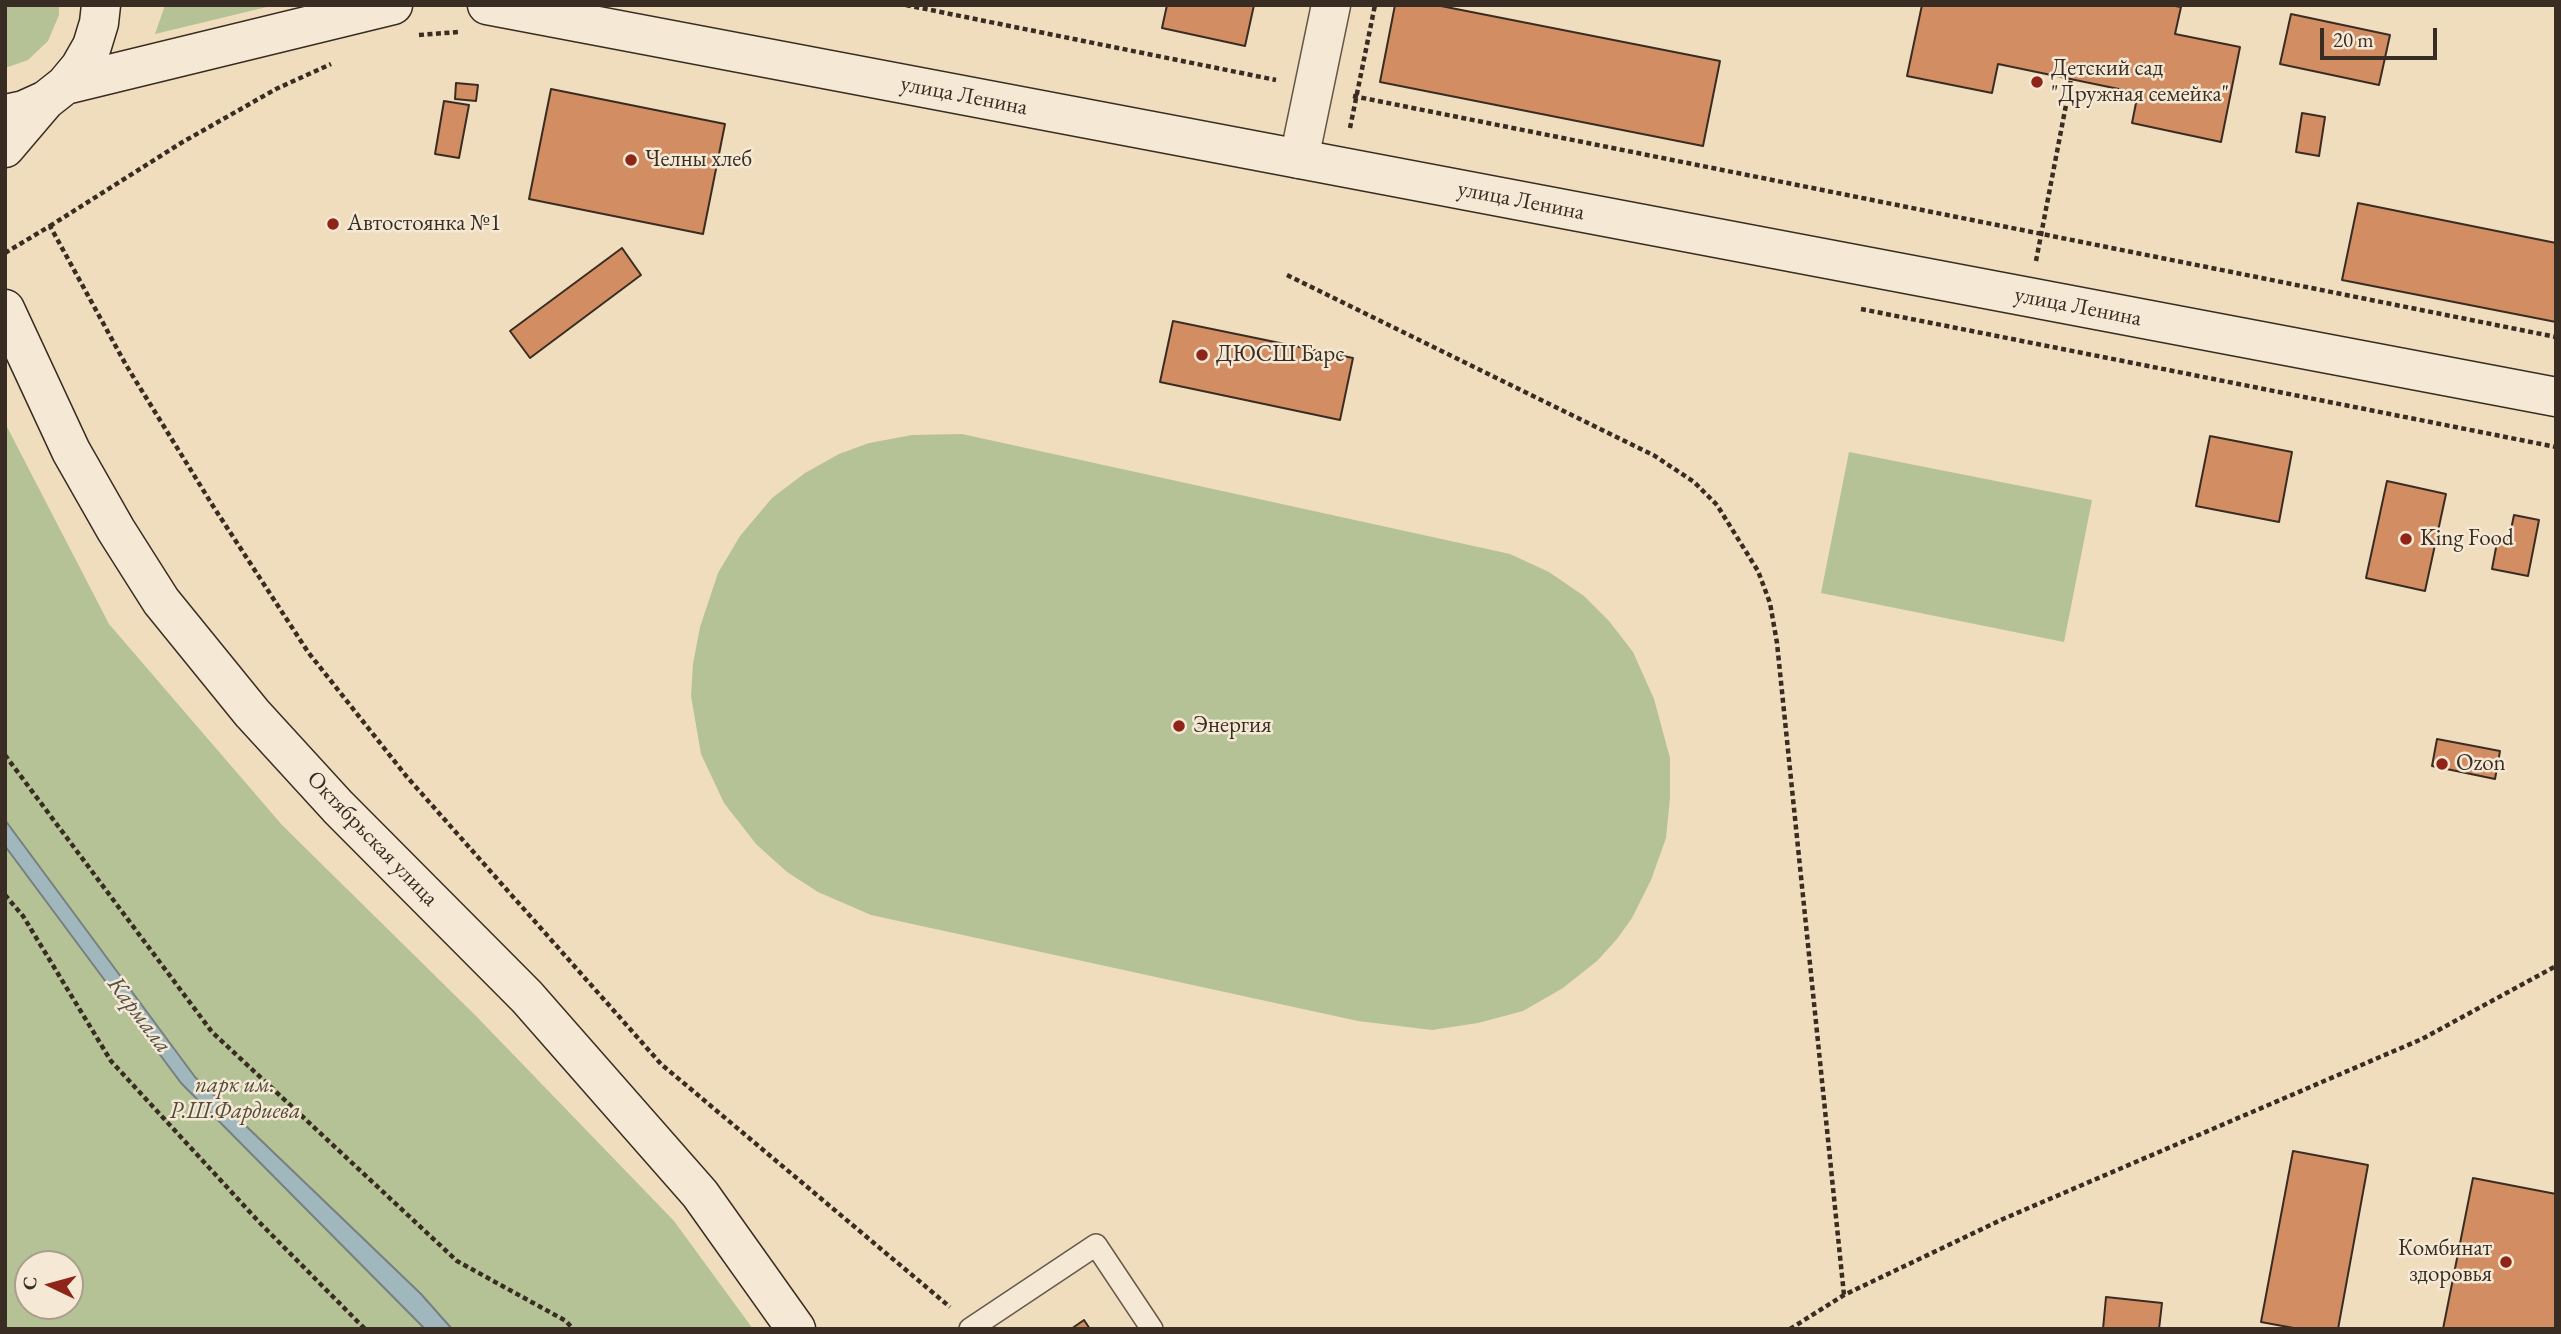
<!DOCTYPE html>
<html>
<head>
<meta charset="utf-8">
<style>
  body { margin:0 }
  #map { position:relative; width:2561px; height:1334px; overflow:hidden; background:#f0ddbe; font-family:"EB Garamond",serif }
  canvas { display:block }
  .frame { position:absolute; inset:0; border:7px solid #392d23; pointer-events:none }
  .north { position:absolute; left:14px; top:1250px; width:70px; height:70px; box-sizing:border-box; background:#f5e9d5; border:2px solid #aa9e8e; border-radius:50%; rotate:275deg; font-size:19px; font-weight:700; line-height:28px; text-align:center; color:#392d23 }
  .north::after { content:''; display:block; margin:auto; width:24px; height:32px; background:#8f2418; clip-path:polygon(50% 0,100% 100%,50% 72%,0 100%) }
  .scale { position:absolute; left:2320px; top:28px; width:117px; height:32px; box-sizing:border-box; border:4px solid #392d23; border-top:0; padding-left:9px; font-size:21px; line-height:24px; white-space:nowrap; color:#392d23; -webkit-text-stroke:5px #f5e9d5; paint-order:stroke }
</style>
</head>
<body>
<div id="map">
<canvas width="2561" height="1334"></canvas>
<div class="frame"></div>
<div class="north">С</div>
<div class="scale">20 m</div>
</div>
<script>
const ctx = document.querySelector('canvas').getContext('2d');
ctx.lineJoin = 'round';
function fillPath(path, color) {
  ctx.fillStyle = color;
  ctx.fill(path, 'evenodd');
}
function shape(rows) {
  const path = new Path2D();
  for (const r of rows) {
    path.moveTo(r[0], r[1]);
    for (let i = 2; i < r.length; i += 2) path.lineTo(r[i], r[i + 1]);
  }
  return path;
}
function stroke(path, color, width, dash) {
  ctx.strokeStyle = color;
  ctx.lineWidth = width;
  ctx.lineCap = dash ? 'butt' : 'round';
  ctx.setLineDash(dash || []);
  ctx.stroke(path);
}
function write(font, color, halo, rows, align = 'center') {
  ctx.font = font + ' "EB Garamond",serif';
  ctx.lineWidth = 5;
  ctx.setLineDash([]);
  ctx.textBaseline = 'middle';
  ctx.strokeStyle = halo;
  ctx.fillStyle = color;
  for (const [text, x, y, turn = 0] of rows) {
    ctx.save();
    ctx.translate(x, y);
    ctx.rotate((+turn || 0) * Math.PI / 180);
    ctx.textAlign = isNaN(turn) ? turn : align;
    if (halo) ctx.strokeText(text, 0, 0);
    ctx.fillText(text, 0, 0);
    ctx.restore();
  }
}
const green = shape([
  [5,5,59,5,59,15,48,41,28,60,5,68],
  [165,5,275,5,155,34],
  [5,423,109,624,282,825,476,1016,674,1221,753,1329,5,1329],
  [28,1264,70,1264,70,1306,28,1306],
  [962,434,1510,554,1549,572,1584,596,1609,621,1633,652,1654,699,1670,758,1670,798,1666,838,1651,880,1632,918,1617,939,1597,961,1563,988,1523,1011,1478,1023,1432,1030,1358,1021,871,915,818,892,787,872,756,844,724,803,701,754,691,696,693,664,700,627,718,573,740,536,772,498,805,473,839,454,869,443,912,435],
  [1849,452,2092,500,2064,642,1821,593]
]);
const water = shape([
  [5,820,195,1077,421,1294,452,1329,425,1329,181,1083,5,846,5,820]
]);
const building = shape([
  [1167,5,1254,5,1245,46,1162,28,1167,5],
  [1395,5,1436,5,1720,61,1703,146,1380,82,1395,5],
  [1922,5,2170,5,2181,7,2175,34,2240,47,2221,142,2132,123,2138,93,1998,64,1992,93,1907,76,1922,5],
  [2291,14,2390,35,2379,85,2280,64,2291,14],
  [456,83,478,85,476,101,455,99,456,83],
  [551,89,725,124,703,234,529,199,551,89],
  [444,101,469,105,459,158,435,154,444,101],
  [2302,113,2325,117,2319,156,2296,152,2302,113],
  [2358,203,2556,243,2556,322,2342,280,2358,203],
  [622,248,641,275,530,358,510,331,622,248],
  [1173,321,1353,358,1340,420,1160,382,1173,321],
  [2210,436,2292,452,2279,522,2196,506,2210,436],
  [2387,481,2446,494,2425,591,2366,578,2387,481],
  [2514,515,2539,520,2528,576,2492,569,2498,537,2509,539,2514,515],
  [2437,739,2500,751,2495,779,2432,766,2437,739],
  [2293,1151,2368,1165,2338,1329,2299,1329,2261,1322,2293,1151],
  [2473,1178,2556,1194,2556,1329,2443,1329,2473,1178],
  [2106,1297,2162,1303,2159,1329,2103,1329,2106,1297],
  [1084,1320,1090,1329,1071,1329,1084,1320]
]);
const path = shape([
  [906,5,1276,80],
  [419,35,459,32],
  [1353,96,2556,337],
  [1350,128,1375,5],
  [50,226,181,143,276,89,331,64],
  [5,253,50,226,126,365,213,506,308,652,407,777,661,1064,950,1307],
  [2036,261,2071,79],
  [1287,275,1655,456,1694,482,1717,505,1758,571,1770,603,1777,643,1844,1295],
  [1861,309,2556,447],
  [5,755,212,1032,457,1261,566,1321,573,1329],
  [5,895,23,916,111,1061,259,1222,365,1329],
  [1790,1329,1844,1295,2003,1219,2422,1039,2556,966]
]);
const lane = shape([
  [970,1329,1096,1245,1152,1329]
]);
const street = shape([
  [1299,159,1331,5]
]);
const secondary = shape([
  [487,5,2556,397],
  [65,85,393,5],
  [5,114,24,110,46,100,65,85,80,67,92,46,99,23,101,5],
  [5,148,45,101],
  [5,309,71,451,116,530,161,601,252,713,338,807,527,997,700,1194,796,1329]
]);
const markers = [
  [2037,82,7,"#8f2418"],
  [631,160,7,"#8f2418"],
  [333,224,7,"#8f2418"],
  [1202,355,7,"#8f2418"],
  [2406,539,7,"#8f2418"],
  [1179,726,7,"#8f2418"],
  [2442,764,7,"#8f2418"],
  [2506,1262,7,"#8f2418"]
];
const poiNames = [
  ["Детский сад",2051,69],
  ["\"Дружная семейка\"",2051,95],
  ["Челны хлеб",645,160],
  ["Автостоянка №1",347,224],
  ["ДЮСШ Барс",1216,355],
  ["King Food",2420,539],
  ["Энергия",1193,726],
  ["Ozon",2456,764],
  ["Комбинат",2492,1249,"right"],
  ["здоровья",2492,1275,"right"]
];
const streetNames = [
  ["улица Ленина",964,96,11],
  ["улица Ленина",1521,201,11],
  ["улица Ленина",2078,307,11],
  ["Октябрьская улица",372,839,46]
];
const parkNames = [
  ["парк им.",235,1086],
  ["Р.Ш.Фардиева",235,1112]
];
const waterNames = [
  ["Кармала",139,1015,53]
];
fillPath(green, '#b4c296');
fillPath(water, '#a0b8bd');
stroke(water, '#77807f', 2);
fillPath(building, '#d38d63');
stroke(building, '#392d23', 2);
stroke(lane, '#67594a', 24);
stroke(street, '#67594a', 41);
stroke(secondary, '#392d23', 41);
stroke(path, '#392d23', 4.5, [5, 3.5]);
stroke(lane, '#f5e9d5', 21);
stroke(street, '#f5e9d5', 38);
stroke(secondary, '#f5e9d5', 38);
for (const [x, y, r, color] of markers) {
  const dot = new Path2D();
  dot.arc(x, y, r, 0, 2 * Math.PI);
  ctx.fillStyle = color;
  ctx.fill(dot);
  stroke(dot, '#f5e9d5', 2.5);
}
write('23px', '#392d23', '#f5e9d5', poiNames, 'left');
write('23px', '#392d23', '#f5e9d5', streetNames);
write('italic 23px', '#524b3a', '#f5e9d5', parkNames);
write('italic 24px', '#53504a', '#f5e9d5', waterNames);
</script>
</body>
</html>
